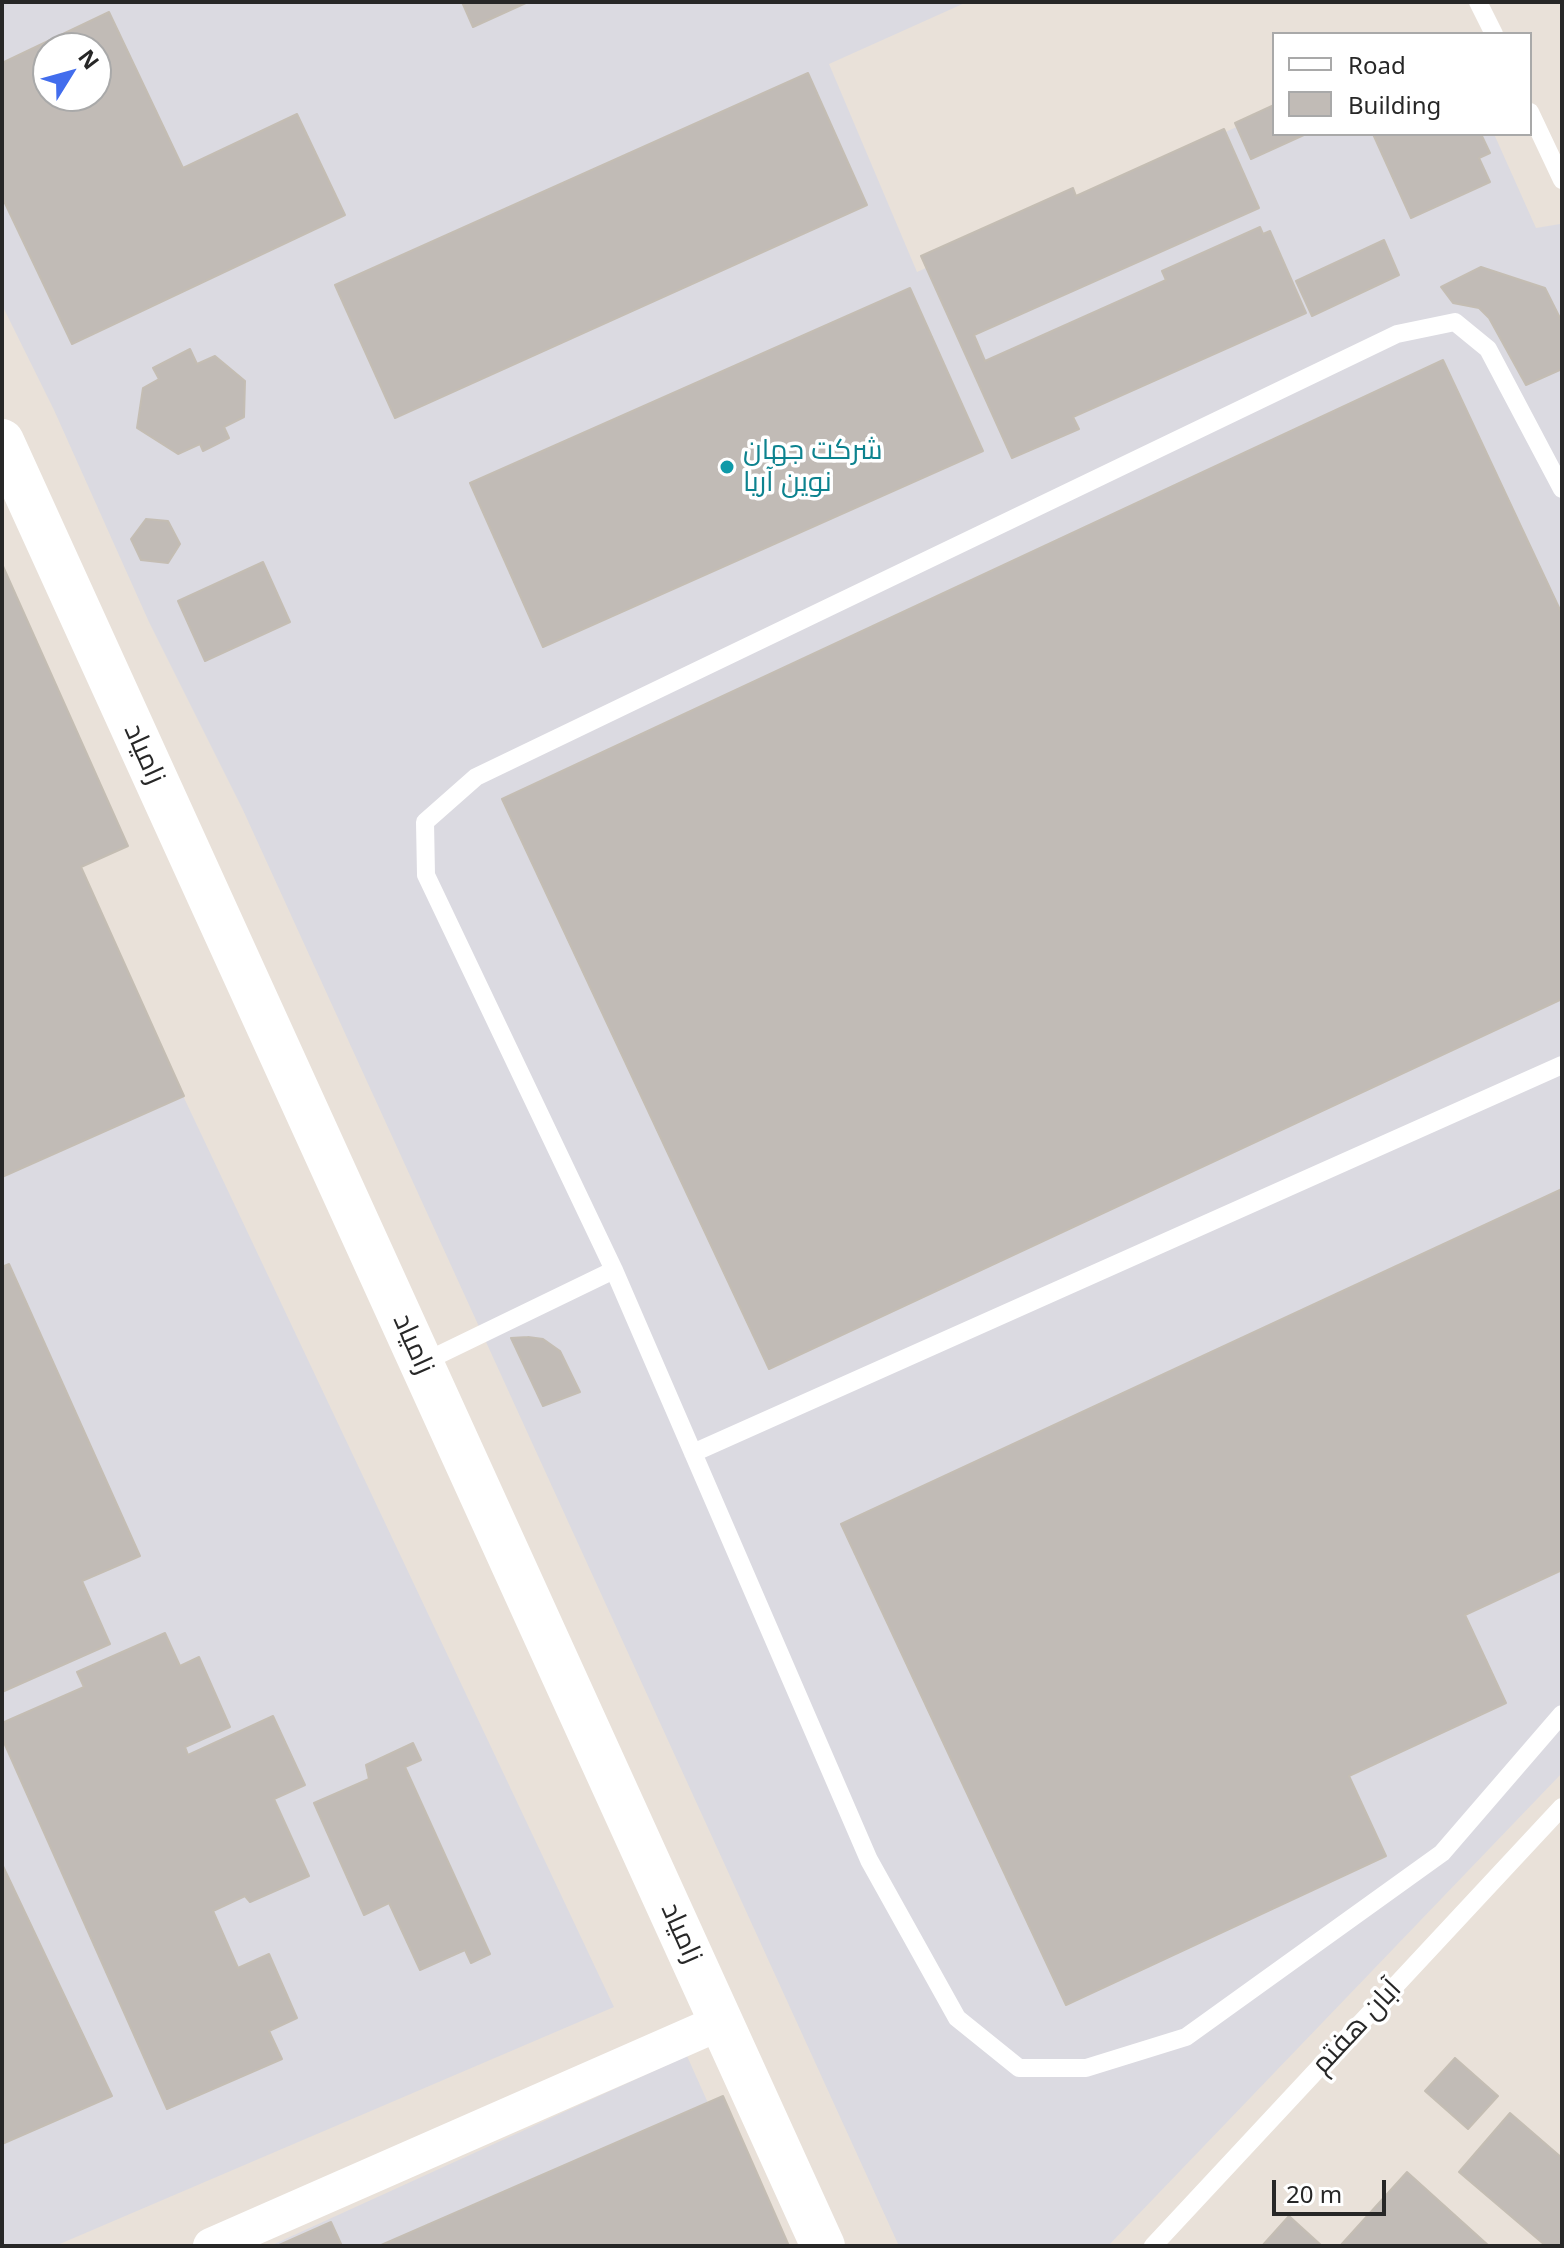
<!DOCTYPE html>
<html>
<head>
<meta charset="utf-8">
<style>
  body { margin:0 }
  #map { position:relative; width:1564px; height:2248px; overflow:hidden; background:#e9e1d9; font-family:"Noto Sans",sans-serif }
  canvas { display:block }
  .frame { position:absolute; inset:0; border:4px solid #272727; pointer-events:none }
  .legend { position:absolute; left:1272px; top:32px; width:260px; height:104px; box-sizing:border-box; background:#fff; border:2px solid #a9a9a9; margin:0; padding:10px 14px; list-style:none; font-size:24px; color:#272727 }
  .legend li { display:flex; align-items:center; gap:16px; height:40px }
  .legend b { width:40px; border:2px solid #a9a9a9 }
  .north { position:absolute; left:32px; top:32px; width:80px; height:80px; box-sizing:border-box; background:#fff; border:2px solid #a9a9a9; border-radius:50%; rotate:53deg; font-size:22px; font-weight:700; line-height:32px; text-align:center; color:#272727 }
  .north::after { content:''; display:block; margin:auto; width:28px; height:36px; background:#426ded; clip-path:polygon(50% 0,100% 100%,50% 72%,0 100%) }
  .scale { position:absolute; left:1272px; top:2180px; width:114px; height:36px; box-sizing:border-box; border:4px solid #272727; border-top:0; padding-left:10px; font-size:24px; line-height:28px; white-space:nowrap; color:#272727; -webkit-text-stroke:6px #fff; paint-order:stroke }
</style>
</head>
<body>
<div id="map">
<canvas width="1564" height="2248"></canvas>
<div class="frame"></div>
<ul class="legend">
<li><b style="height:10px;background:#fff"></b>Road</li>
<li><b style="height:22px;background:#c1bbb6"></b>Building</li>
</ul>
<div class="north">N</div>
<div class="scale">20 m</div>
</div>
<script>
const ctx = document.querySelector('canvas').getContext('2d');
ctx.lineJoin = 'round';
function fillPath(path, color) {
  ctx.fillStyle = color;
  ctx.fill(path, 'evenodd');
}
function shape(rows) {
  const path = new Path2D();
  for (const r of rows) {
    path.moveTo(r[0], r[1]);
    for (let i = 2; i < r.length; i += 2) path.lineTo(r[i], r[i + 1]);
  }
  return path;
}
function stroke(path, color, width, dash) {
  ctx.strokeStyle = color;
  ctx.lineWidth = width;
  ctx.lineCap = dash ? 'butt' : 'round';
  ctx.setLineDash(dash || []);
  ctx.stroke(path);
}
function write(font, color, halo, rows, align = 'center') {
  ctx.font = font + ' "Noto Sans",Cairo,sans-serif';
  ctx.lineWidth = 7;
  ctx.setLineDash([]);
  ctx.textBaseline = 'middle';
  ctx.strokeStyle = halo;
  ctx.fillStyle = color;
  for (const [text, x, y, turn = 0] of rows) {
    ctx.save();
    ctx.translate(x, y);
    ctx.rotate((+turn || 0) * Math.PI / 180);
    ctx.textAlign = isNaN(turn) ? turn : align;
    if (halo) ctx.strokeText(text, 0, 0);
    ctx.fillText(text, 0, 0);
    ctx.restore();
  }
}
const industrial = shape([
  [2,2,967,2,829,64,917,272,1274,110,1274,134,1494,134,1536,228,1560,224,1562,1773,1108,2246,899,2246,243,810,149,622,54,410,2,305],
  [48,48,96,48,96,96,48,96],
  [2,713,614,2007,55,2246,2,2246],
  [687,2056,772,2246,270,2246]
]);
const building = shape([
  [462,2,528,2,473,27,462,2],
  [109,12,183,168,297,114,345,215,72,344,2,197,2,63,109,12],
  [48,48,96,48,96,96,48,96,48,48],
  [808,73,867,205,395,418,335,285,808,73],
  [1274,105,1274,134,1306,134,1251,159,1235,123,1274,105],
  [1224,129,1259,208,974,335,985,361,1166,280,1162,271,1260,227,1263,234,1270,231,1306,313,1073,417,1079,429,1012,458,921,256,1073,188,1076,196,1224,129],
  [1373,134,1481,134,1490,153,1479,158,1490,182,1411,218,1373,134],
  [1384,240,1399,275,1312,316,1296,281,1384,240],
  [1481,267,1545,288,1562,322,1562,369,1526,385,1489,318,1479,308,1453,303,1441,287,1481,267],
  [910,288,983,451,543,647,470,483,910,288],
  [190,349,197,364,215,356,245,381,244,417,224,427,229,438,203,451,200,444,178,454,137,428,143,388,159,379,153,368,190,349],
  [1443,360,1562,614,1562,999,769,1369,502,799,1443,360],
  [146,519,168,521,180,544,168,563,141,560,131,539,146,519],
  [263,562,290,622,205,661,178,601,263,562],
  [2,564,128,846,81,867,184,1096,2,1177,2,564],
  [1562,1189,1562,1570,1465,1615,1506,1703,1349,1776,1386,1856,1066,2005,841,1524,1562,1189],
  [9,1264,140,1556,82,1581,110,1644,2,1692,2,1267,9,1264],
  [528,1337,543,1339,560,1351,580,1392,543,1406,511,1338,528,1337],
  [165,1633,180,1666,199,1657,230,1727,185,1747,188,1755,273,1716,305,1785,274,1799,309,1876,250,1902,245,1896,213,1911,238,1968,269,1954,297,2018,269,2031,282,2059,167,2109,2,1738,2,1723,84,1687,77,1672,165,1633],
  [413,1743,421,1760,405,1767,490,1954,471,1963,465,1950,420,1970,389,1903,364,1915,314,1803,369,1779,366,1765,413,1743],
  [2,1864,112,2096,2,2144,2,1864],
  [1455,2058,1498,2096,1468,2129,1425,2091,1455,2058],
  [723,2096,789,2246,379,2246,723,2096],
  [1510,2113,1562,2158,1562,2246,1546,2246,1459,2172,1510,2113],
  [1407,2172,1489,2246,1340,2246,1407,2172],
  [1289,2216,1322,2246,1262,2246,1289,2216],
  [331,2222,342,2246,277,2246,331,2222]
]);
const service = shape([
  [1478,2,1494,34],
  [1530,112,1562,180],
  [1562,489,1488,349,1455,322,1397,334,476,777,425,822,426,875,614,1270,869,1860,957,2018,1019,2068,1086,2068,1186,2037,1442,1853,1562,1714],
  [422,1363,614,1270],
  [693,1453,1562,1065],
  [1153,2246,1562,1807]
]);
const minor = shape([
  [211,2246,721,2022]
]);
const tertiary = shape([
  [2,441,823,2246]
]);
const markers = [
  [727,467,8,"#0f9aa8"]
];
const cultureNames = [
  ["شرکت جهان",743,451],
  ["نوین آریا",743,483]
];
const streetNames = [
  ["زامیاد",144,754,66],
  ["زامیاد",413,1344,66],
  ["زامیاد",681,1933,66],
  ["آبان هفتم",1357,2027,-47]
];
fillPath(industrial, '#dbdae1');
fillPath(building, '#c1bbb6');
stroke(building, '#c4bdb3', 2);
stroke(service, '#fff', 18);
stroke(minor, '#fff', 36);
stroke(tertiary, '#fff', 44);
for (const [x, y, r, color] of markers) {
  const dot = new Path2D();
  dot.arc(x, y, r, 0, 2 * Math.PI);
  ctx.fillStyle = color;
  ctx.fill(dot);
  stroke(dot, '#fff', 3);
}
write('28px', '#0d838f', '#fff', cultureNames, 'left');
write('28px', '#272727', '#fff', streetNames);
</script>
</body>
</html>
